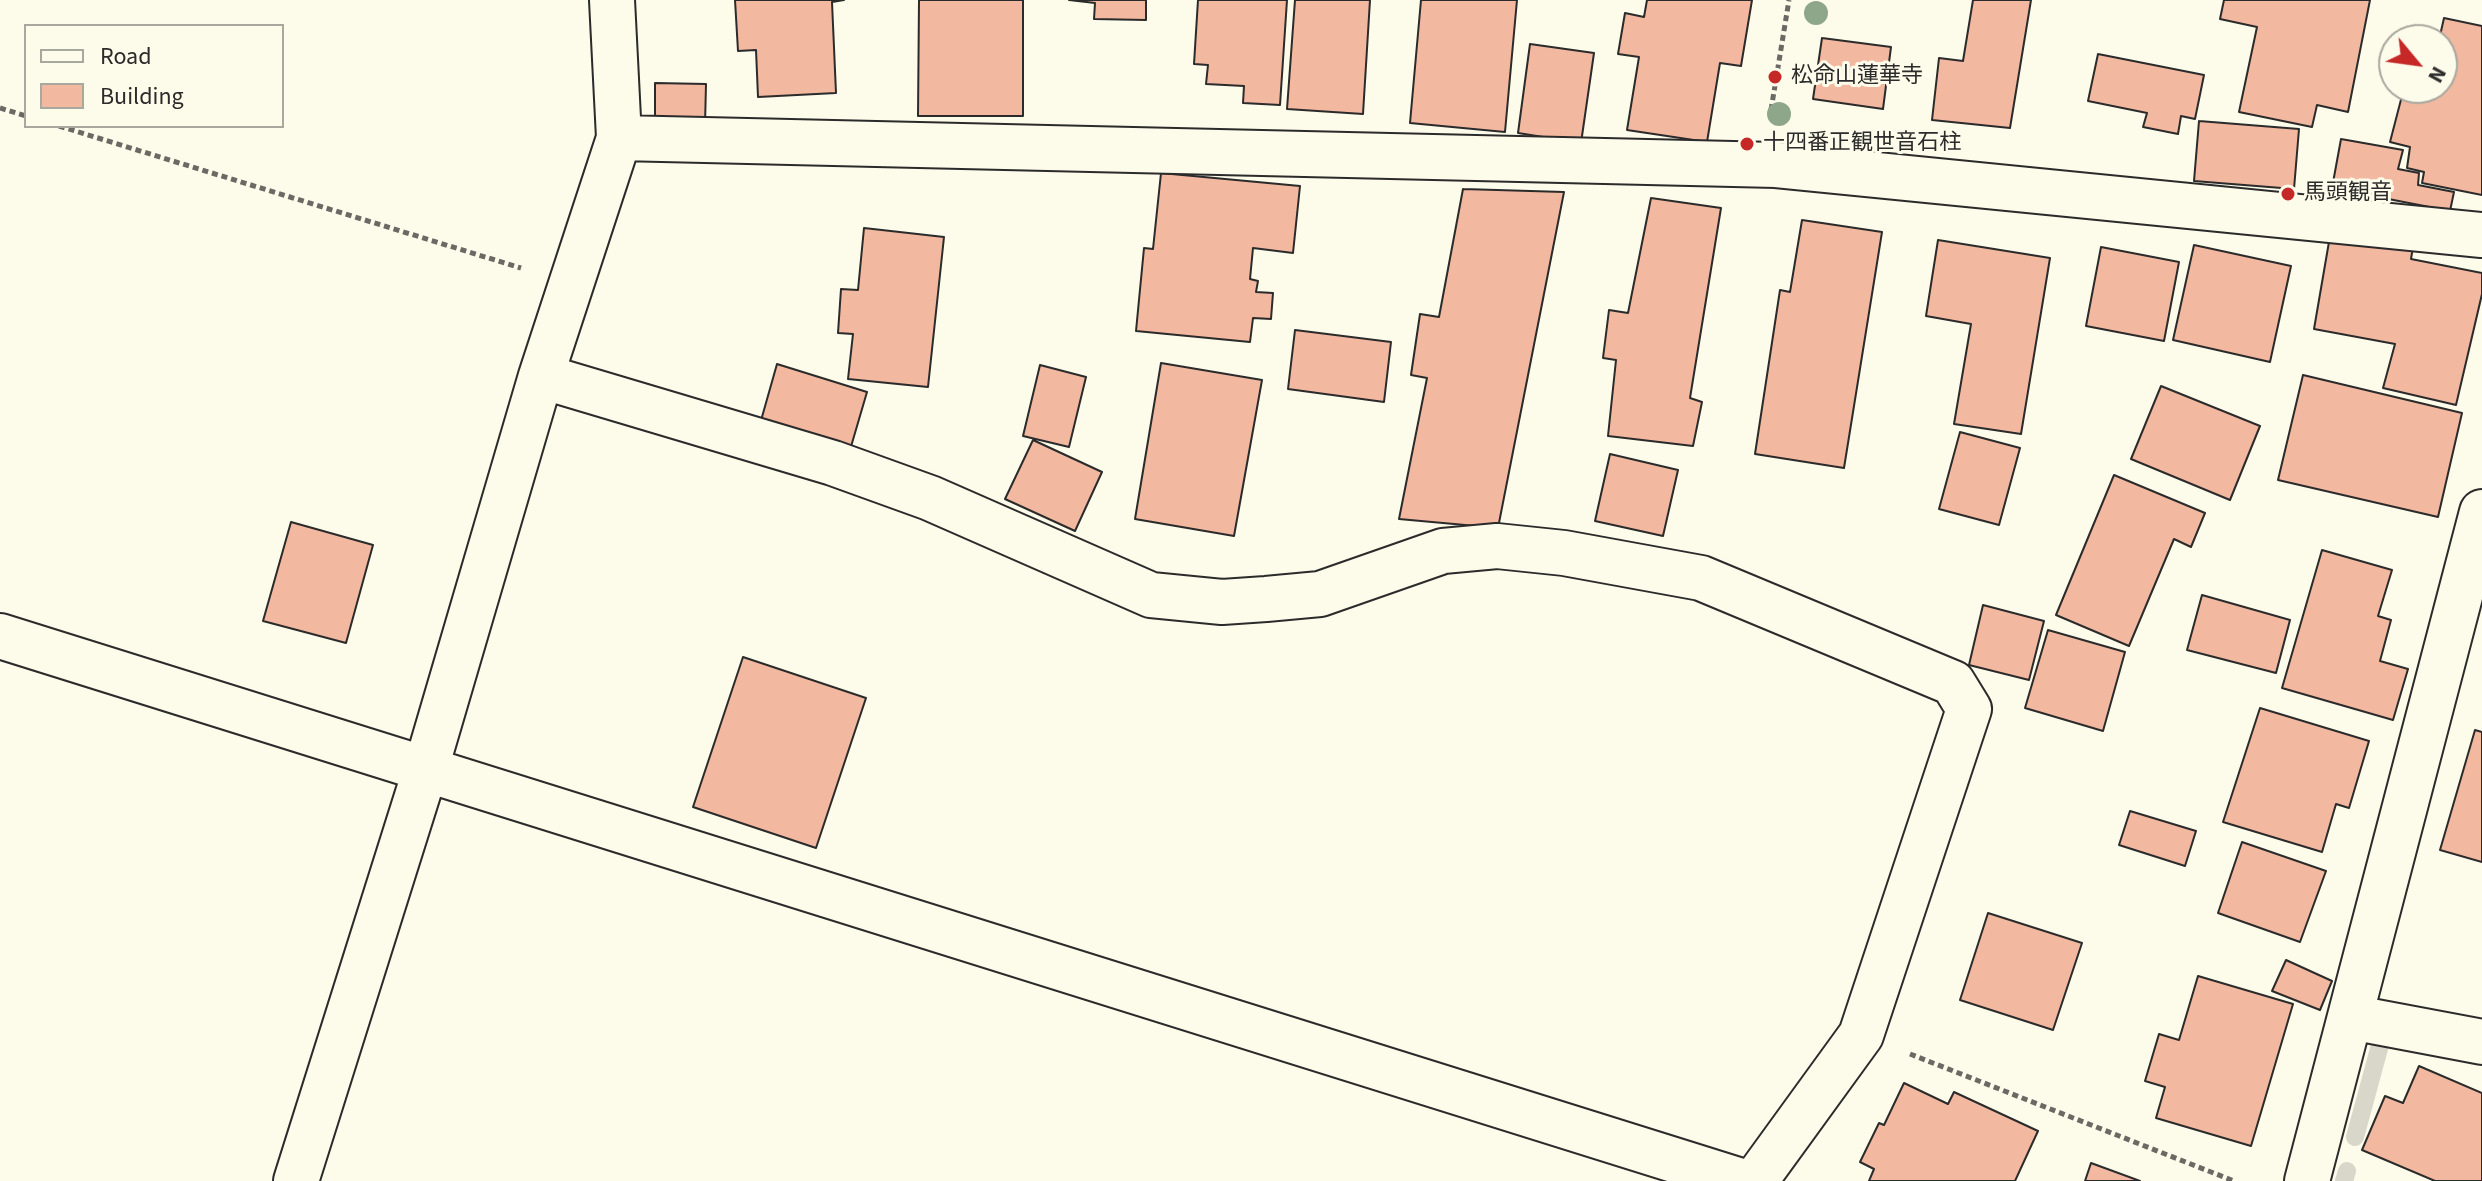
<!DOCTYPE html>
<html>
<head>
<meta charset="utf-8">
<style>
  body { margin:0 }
  #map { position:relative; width:2482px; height:1181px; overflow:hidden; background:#fdfbea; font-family:"Source Sans 3",sans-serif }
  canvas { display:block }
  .legend { position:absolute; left:24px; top:24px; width:260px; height:104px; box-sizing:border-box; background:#fdfbea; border:2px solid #a9a89e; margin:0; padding:10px 14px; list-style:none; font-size:24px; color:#2b2b2b }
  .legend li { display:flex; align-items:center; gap:16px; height:40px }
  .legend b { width:40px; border:2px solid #a9a89e }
  .north { position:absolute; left:2378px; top:24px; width:80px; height:80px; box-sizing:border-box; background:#fdfbea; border:2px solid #a9a89e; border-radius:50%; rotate:119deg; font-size:22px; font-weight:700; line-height:32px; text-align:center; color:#2b2b2b }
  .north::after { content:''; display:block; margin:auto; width:28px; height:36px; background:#c62828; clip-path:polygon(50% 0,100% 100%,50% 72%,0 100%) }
</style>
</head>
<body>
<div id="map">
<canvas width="2482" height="1181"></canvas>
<ul class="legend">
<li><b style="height:10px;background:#fdfbea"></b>Road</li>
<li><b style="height:22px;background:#f2b8a0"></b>Building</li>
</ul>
<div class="north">N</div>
</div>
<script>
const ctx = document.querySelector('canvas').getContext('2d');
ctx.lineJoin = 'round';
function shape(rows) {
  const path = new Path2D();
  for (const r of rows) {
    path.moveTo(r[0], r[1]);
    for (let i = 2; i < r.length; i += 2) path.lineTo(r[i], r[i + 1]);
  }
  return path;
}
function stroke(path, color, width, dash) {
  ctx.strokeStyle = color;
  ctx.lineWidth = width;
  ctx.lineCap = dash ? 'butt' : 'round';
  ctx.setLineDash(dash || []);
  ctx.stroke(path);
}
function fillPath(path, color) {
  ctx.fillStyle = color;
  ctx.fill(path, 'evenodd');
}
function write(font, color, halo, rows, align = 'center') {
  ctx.font = font + ' "Source Sans 3","Noto Sans JP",sans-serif';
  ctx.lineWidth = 6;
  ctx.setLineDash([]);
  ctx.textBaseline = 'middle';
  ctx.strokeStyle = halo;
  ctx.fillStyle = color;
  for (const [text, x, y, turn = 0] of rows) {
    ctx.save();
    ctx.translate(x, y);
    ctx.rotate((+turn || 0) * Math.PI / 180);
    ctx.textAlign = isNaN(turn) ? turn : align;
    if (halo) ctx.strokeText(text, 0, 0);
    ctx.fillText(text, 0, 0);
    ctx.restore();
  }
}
const stream = shape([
  [2355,1137,2380,1045],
  [2344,1181,2347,1171]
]);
const building = shape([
  [735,0,844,0,832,2,836,93,758,97,756,50,738,51,735,0],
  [919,0,1023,0,1023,116,918,116,919,0],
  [1069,0,1146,0,1146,20,1094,19,1095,3,1069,0],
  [1198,0,1287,0,1280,105,1243,103,1244,86,1206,84,1208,65,1194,64,1198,0],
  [1295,0,1370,0,1363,114,1287,109,1295,0],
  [1421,0,1517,0,1505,132,1410,123,1421,0],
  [1647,0,1752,0,1741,66,1720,63,1707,142,1627,130,1639,57,1618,54,1625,13,1644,17,1647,0],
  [1973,0,2031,0,2010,128,1932,120,1939,58,1963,61,1973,0],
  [2224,0,2370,0,2348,112,2317,105,2312,127,2239,112,2257,27,2220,19,2224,0],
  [2444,18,2482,26,2482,195,2422,183,2424,172,2407,168,2410,147,2390,142,2404,88,2428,92,2428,88,2442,88,2442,40,2439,40,2444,18],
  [1822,38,1891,47,1883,109,1813,99,1822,38],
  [1530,44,1594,53,1581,143,1518,133,1530,44],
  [2098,54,2204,75,2195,119,2181,116,2178,134,2143,127,2147,113,2088,101,2098,54],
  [655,83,706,84,705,125,655,124,655,83],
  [2199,121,2299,129,2294,189,2194,181,2199,121],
  [2341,139,2403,150,2398,169,2419,173,2418,185,2454,192,2450,211,2332,188,2341,139],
  [1161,173,1300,186,1293,253,1253,248,1250,279,1258,281,1256,292,1273,293,1271,319,1253,318,1250,342,1136,331,1144,248,1153,249,1161,173],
  [1463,189,1564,192,1498,528,1399,519,1427,378,1411,375,1420,314,1439,317,1463,189],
  [1651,198,1721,208,1690,398,1702,402,1693,446,1608,436,1616,360,1603,358,1609,310,1628,313,1651,198],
  [1802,220,1882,232,1844,468,1755,454,1780,290,1790,292,1802,220],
  [864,228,944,237,928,387,848,379,853,334,838,333,841,289,858,290,864,228],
  [2330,236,2413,247,2411,259,2482,273,2482,294,2456,405,2383,388,2395,344,2314,329,2330,236],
  [1938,240,2050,258,2021,434,1954,424,1971,324,1926,316,1938,240],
  [2194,245,2291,266,2270,362,2173,340,2194,245],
  [2101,247,2179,262,2164,341,2086,326,2101,247],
  [1295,330,1391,342,1384,402,1288,389,1295,330],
  [1161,363,1262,380,1234,536,1135,519,1161,363],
  [777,364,867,392,850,450,760,424,777,364],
  [1040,365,1086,377,1069,447,1023,436,1040,365],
  [2303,375,2462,413,2438,517,2278,480,2303,375],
  [2161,386,2260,426,2230,500,2131,459,2161,386],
  [1960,432,2020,448,1999,525,1939,509,1960,432],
  [1033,440,1102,472,1075,531,1005,499,1033,440],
  [1610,454,1678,470,1663,536,1595,521,1610,454],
  [2114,475,2205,513,2191,547,2174,539,2129,646,2056,615,2114,475],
  [291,522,373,545,346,643,263,621,291,522],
  [2322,550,2392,570,2378,616,2391,620,2380,661,2408,669,2393,720,2282,688,2322,550],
  [2202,595,2290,620,2276,673,2187,650,2202,595],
  [1983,605,2044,621,2029,680,1969,665,1983,605],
  [2048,630,2125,652,2103,731,2025,708,2048,630],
  [743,657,866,698,816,848,693,807,743,657],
  [2260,708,2369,741,2349,808,2336,804,2322,852,2223,822,2260,708],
  [2475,730,2482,732,2482,862,2440,850,2475,730],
  [2130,811,2196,831,2185,866,2119,845,2130,811],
  [2242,842,2326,871,2300,942,2218,913,2242,842],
  [1988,913,2082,943,2053,1030,1960,1000,1988,913],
  [2286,960,2332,981,2320,1010,2272,991,2286,960],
  [2198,976,2293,1004,2251,1146,2156,1118,2165,1087,2145,1081,2159,1034,2179,1040,2198,976],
  [2419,1066,2482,1093,2482,1181,2435,1181,2362,1150,2385,1096,2403,1103,2419,1066],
  [1904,1083,1948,1104,1954,1092,2038,1131,2015,1181,1869,1181,1874,1169,1860,1162,1879,1123,1884,1125,1904,1083],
  [2091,1163,2140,1181,2085,1181,2091,1163]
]);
const path = shape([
  [0,108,26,116],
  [1771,110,1789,0],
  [59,126,521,268],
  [1910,1054,2234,1181]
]);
const minor = shape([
  [619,138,1776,165,2482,235],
  [541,376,833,463,930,498,1151,595,1222,602,1266,599,1320,594,1443,551,1497,546,1564,553,1701,578,1953,683,1969,709,1861,1035,1755,1181],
  [0,636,1741,1181],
  [2350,1017,2482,1042],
  [296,1181,426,768,541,376,619,138,612,0],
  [2307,1181,2482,512]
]);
const trees = [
  [1816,13],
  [1779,114]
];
const markers = [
  [1775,77,8,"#c62828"],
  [1747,144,8,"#c62828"],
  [2288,194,8,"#c62828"]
];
const poiNames = [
  ["松命山蓮華寺",1791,77],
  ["十四番正観世音石柱",1763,144],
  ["馬頭観音",2304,194]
];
stroke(stream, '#d8d7c9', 18);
fillPath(building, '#f2b8a0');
stroke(building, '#2b2b2b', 2);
stroke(minor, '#2b2b2b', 48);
stroke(path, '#6a6964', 5, [6, 4]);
stroke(minor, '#fdfbea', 44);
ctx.fillStyle = '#8ea78a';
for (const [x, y] of trees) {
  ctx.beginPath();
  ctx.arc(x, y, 12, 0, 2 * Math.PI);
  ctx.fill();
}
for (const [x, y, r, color] of markers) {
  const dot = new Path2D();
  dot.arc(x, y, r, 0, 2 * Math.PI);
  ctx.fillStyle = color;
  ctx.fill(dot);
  stroke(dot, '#fdfbea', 3);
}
write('22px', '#2b2b2b', '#fdfbea', poiNames, 'left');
</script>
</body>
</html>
